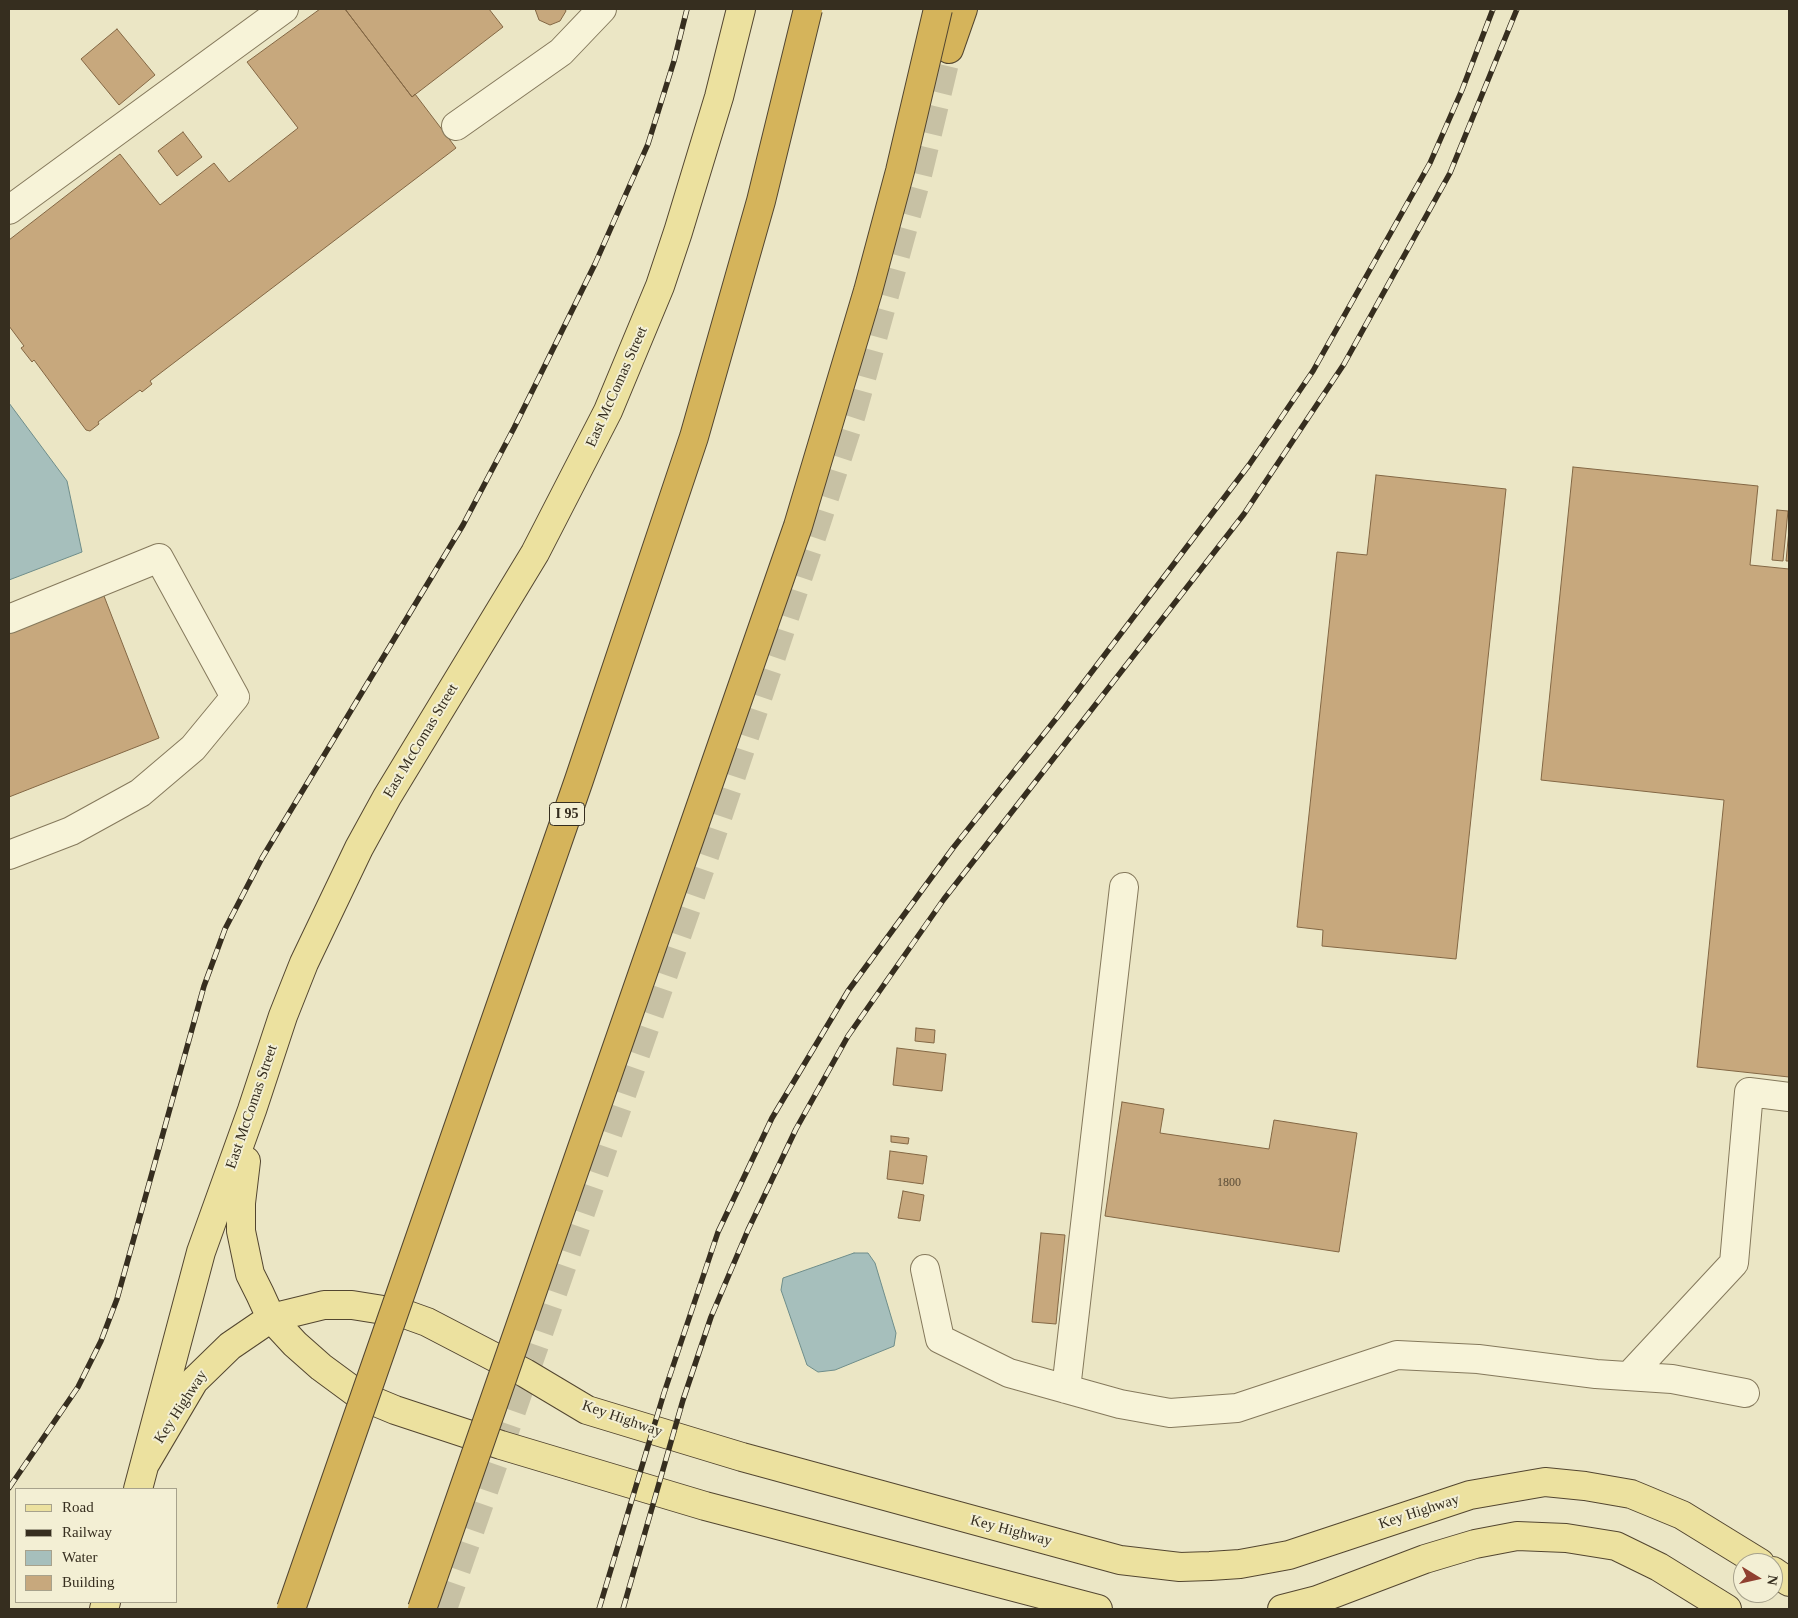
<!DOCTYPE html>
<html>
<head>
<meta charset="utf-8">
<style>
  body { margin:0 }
  #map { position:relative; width:1798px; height:1618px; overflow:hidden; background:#ebe6c5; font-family:"Times New Roman",serif }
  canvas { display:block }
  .frame { position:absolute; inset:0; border:10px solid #362e1f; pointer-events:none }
  .legend { position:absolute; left:15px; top:1488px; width:162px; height:115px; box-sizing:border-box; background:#f3efd4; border:1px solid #a7a28c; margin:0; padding:6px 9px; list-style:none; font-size:15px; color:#362e1f }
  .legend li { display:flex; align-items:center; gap:10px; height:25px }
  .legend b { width:25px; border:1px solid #a7a28c }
  .north { position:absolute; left:1733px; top:1553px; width:50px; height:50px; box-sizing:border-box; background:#f3efd4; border:1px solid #a7a28c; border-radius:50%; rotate:99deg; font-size:14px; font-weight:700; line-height:20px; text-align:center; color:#362e1f }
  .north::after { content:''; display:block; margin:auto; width:18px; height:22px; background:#904030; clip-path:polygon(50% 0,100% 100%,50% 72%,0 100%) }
</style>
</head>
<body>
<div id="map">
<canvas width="1798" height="1618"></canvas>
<div class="frame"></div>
<ul class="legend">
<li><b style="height:6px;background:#ece19f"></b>Road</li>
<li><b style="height:6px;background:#362e1f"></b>Railway</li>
<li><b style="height:14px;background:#a6bfbc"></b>Water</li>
<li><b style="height:14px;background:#c7a87d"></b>Building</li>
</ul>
<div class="north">N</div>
</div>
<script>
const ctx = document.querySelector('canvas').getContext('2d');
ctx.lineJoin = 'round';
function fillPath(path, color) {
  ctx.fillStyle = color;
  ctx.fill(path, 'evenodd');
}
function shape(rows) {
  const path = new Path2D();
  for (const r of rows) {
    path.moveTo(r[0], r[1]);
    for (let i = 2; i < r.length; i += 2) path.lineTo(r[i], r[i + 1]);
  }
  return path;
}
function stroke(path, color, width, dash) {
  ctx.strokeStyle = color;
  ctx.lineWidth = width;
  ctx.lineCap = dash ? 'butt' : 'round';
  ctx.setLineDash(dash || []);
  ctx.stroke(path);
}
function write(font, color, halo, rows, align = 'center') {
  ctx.font = font + ' "Times New Roman",serif';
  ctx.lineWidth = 4;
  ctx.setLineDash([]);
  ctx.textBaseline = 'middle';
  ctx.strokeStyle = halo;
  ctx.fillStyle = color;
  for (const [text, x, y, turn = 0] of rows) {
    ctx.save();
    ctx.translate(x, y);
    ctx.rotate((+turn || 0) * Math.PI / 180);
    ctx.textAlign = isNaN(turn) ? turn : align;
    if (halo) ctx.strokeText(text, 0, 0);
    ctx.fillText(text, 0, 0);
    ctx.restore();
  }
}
const water = shape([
  [9,403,67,481,82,552,9,580,9,403],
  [854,1253,868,1253,875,1263,896,1333,894,1346,835,1370,818,1372,807,1365,781,1290,783,1278,854,1253]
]);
const building = shape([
  [320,9,345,9,412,97,415,94,456,148,150,381,152,384,142,392,140,390,98,422,99,424,90,431,86,430,34,360,32,362,21,348,24,346,9,326,9,240,120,154,160,205,214,163,229,182,298,128,247,62,320,9],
  [345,9,489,9,503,27,412,97,345,9],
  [535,9,565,9,566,11,560,21,550,25,539,20,535,9],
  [117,29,155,75,119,105,81,59,117,29],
  [183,132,202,157,177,176,158,151,183,132],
  [1573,467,1758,486,1750,565,1789,569,1789,1077,1697,1067,1724,800,1541,780,1573,467],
  [1376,475,1506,489,1456,959,1322,946,1323,930,1297,927,1337,552,1367,555,1376,475],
  [1777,510,1788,511,1783,561,1772,560,1777,510],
  [1789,530,1789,561,1786,561,1789,530],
  [104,596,159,738,9,797,9,633,104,596],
  [916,1028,935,1030,934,1043,915,1041,916,1028],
  [897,1048,946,1054,942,1091,893,1085,897,1048],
  [1122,1102,1164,1109,1160,1133,1269,1149,1274,1120,1357,1133,1339,1252,1105,1216,1122,1102],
  [891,1136,909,1138,908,1144,891,1142,891,1136],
  [890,1151,927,1156,923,1184,887,1179,890,1151],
  [903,1191,924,1195,920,1221,898,1218,903,1191],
  [1041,1233,1065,1235,1056,1324,1032,1322,1041,1233]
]);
const majorTunnel = shape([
  [443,1609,707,850,816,525,852,414,885,295,918,175,954,25]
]);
const minor = shape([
  [456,126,561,52,602,9],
  [9,210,284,9],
  [9,619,159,558,235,697,193,748,140,793,71,831,9,855],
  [925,1269,940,1339,1009,1373,1120,1404,1170,1413,1237,1408,1397,1355,1478,1359,1596,1374,1672,1379,1745,1393],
  [1629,1376,1734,1263,1749,1092,1789,1097],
  [1066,1389,1124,887]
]);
const major = shape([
  [246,1161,241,1203,241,1231,250,1274,260,1294,271,1318,295,1344,321,1367,359,1395,395,1410,501,1445,705,1506,1098,1609],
  [145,1464,194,1381,230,1346,271,1318,324,1305,352,1305,402,1313,427,1322,525,1373,587,1410,742,1457,1120,1560,1180,1567,1210,1566,1240,1564,1289,1555,1470,1495,1545,1482,1585,1486,1631,1494,1682,1515,1760,1563],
  [138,1489,201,1252,252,1110,283,1016,304,963,359,848,387,797,535,553,608,411,660,286,678,232,719,97,741,9],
  [1773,1571,1789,1582],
  [104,1609,106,1602],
  [1282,1609,1317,1600,1425,1559,1475,1544,1517,1536,1566,1538,1616,1546,1659,1567,1727,1609]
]);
const highway = shape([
  [949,49,963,9]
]);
const rail = shape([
  [9,1488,78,1387,101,1341,117,1299,204,986,225,929,262,858,463,525,514,428,595,264,648,144,674,61,687,9],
  [599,1609,664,1393,718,1232,772,1118,848,991,953,848,1059,715,1249,465,1313,371,1430,163,1462,90,1493,9],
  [623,1609,683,1400,711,1317,748,1230,796,1129,848,1036,944,899,1244,514,1344,364,1450,173,1517,9]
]);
const highwayBridge = shape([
  [291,1609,579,780,694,437,761,201,808,9],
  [422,1609,798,526,868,291,900,171,938,9]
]);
const numberNames = [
  ["1800",1229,1183]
];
const shields = [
  [567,814,35]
];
const shieldNames = [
  ["I 95",567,814]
];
const streetNames = [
  ["East McComas Street",617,387,-66],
  ["East McComas Street",421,741,-59],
  ["East McComas Street",252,1107,-71],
  ["Key Highway",181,1407,-57],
  ["Key Highway",622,1419,19],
  ["Key Highway",1419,1512,-18],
  ["Key Highway",1011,1531,15]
];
fillPath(water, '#a6bfbc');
stroke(water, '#6e8d8a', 1);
fillPath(building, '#c7a87d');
stroke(building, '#836744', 1);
stroke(majorTunnel, '#c7c1a4', 28, [28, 14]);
stroke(minor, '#85795c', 30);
stroke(major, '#534630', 30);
stroke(highway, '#534630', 30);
stroke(minor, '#f7f3d8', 28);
stroke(major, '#ece19f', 28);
stroke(highway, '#d5b45b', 28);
stroke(rail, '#362e1f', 5.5);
stroke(rail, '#f3efd4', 4, [11]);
stroke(highwayBridge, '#534630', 30, []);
stroke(highwayBridge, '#d5b45b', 28);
write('12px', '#5a4c36', null, numberNames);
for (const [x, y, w] of shields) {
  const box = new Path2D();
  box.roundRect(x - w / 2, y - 11.5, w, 23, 4);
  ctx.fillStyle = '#f3efd4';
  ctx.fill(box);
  stroke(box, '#362e1f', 1);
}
write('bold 14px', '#362e1f', null, shieldNames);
write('15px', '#362e1f', '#f3efd4', streetNames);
</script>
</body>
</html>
